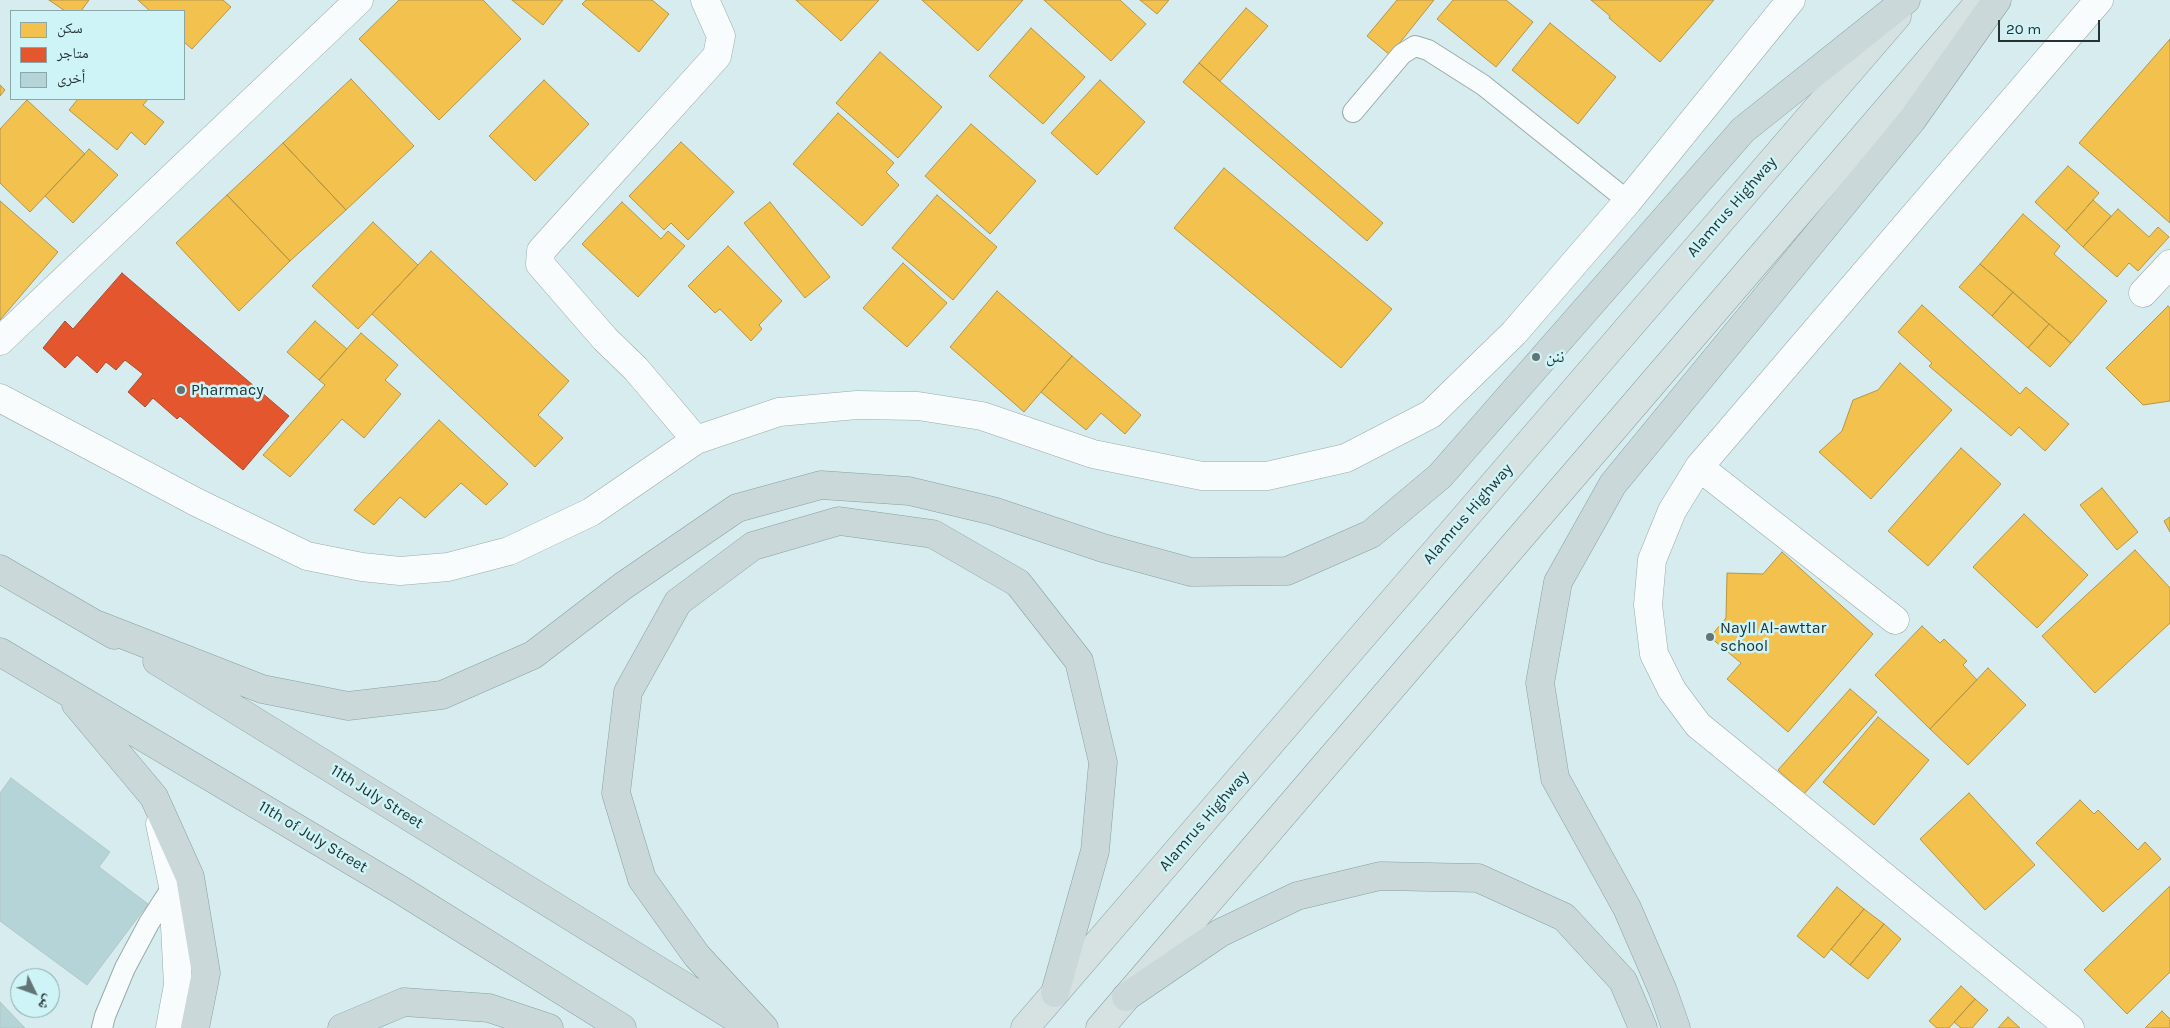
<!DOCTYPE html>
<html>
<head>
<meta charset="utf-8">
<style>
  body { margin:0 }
  #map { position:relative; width:2170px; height:1028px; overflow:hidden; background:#d7ecee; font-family:Karla,"Noto Naskh Arabic",sans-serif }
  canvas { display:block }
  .legend { position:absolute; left:10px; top:10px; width:175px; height:90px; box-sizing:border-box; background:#cef4f7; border:1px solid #8aa7a9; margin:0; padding:6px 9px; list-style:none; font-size:15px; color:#243334 }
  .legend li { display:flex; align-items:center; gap:10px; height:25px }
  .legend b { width:25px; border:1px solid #8aa7a9 }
  .north { position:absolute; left:10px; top:968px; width:50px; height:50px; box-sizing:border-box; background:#cef4f7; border:1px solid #8aa7a9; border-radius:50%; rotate:132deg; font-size:14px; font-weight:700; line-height:20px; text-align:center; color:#243334 }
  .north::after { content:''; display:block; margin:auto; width:18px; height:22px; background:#637475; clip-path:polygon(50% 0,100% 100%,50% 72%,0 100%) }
  .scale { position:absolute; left:1998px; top:20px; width:102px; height:22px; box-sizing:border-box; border:2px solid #243334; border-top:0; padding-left:6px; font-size:15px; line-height:18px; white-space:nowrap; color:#243334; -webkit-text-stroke:4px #cef4f7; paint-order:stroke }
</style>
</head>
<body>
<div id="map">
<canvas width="2170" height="1028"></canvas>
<ul class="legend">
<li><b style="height:14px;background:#f2c14e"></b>سكن</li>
<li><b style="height:14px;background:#e4572e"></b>متاجر</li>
<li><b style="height:14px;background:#b4d4d7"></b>أخرى</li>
</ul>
<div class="north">ش</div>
<div class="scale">20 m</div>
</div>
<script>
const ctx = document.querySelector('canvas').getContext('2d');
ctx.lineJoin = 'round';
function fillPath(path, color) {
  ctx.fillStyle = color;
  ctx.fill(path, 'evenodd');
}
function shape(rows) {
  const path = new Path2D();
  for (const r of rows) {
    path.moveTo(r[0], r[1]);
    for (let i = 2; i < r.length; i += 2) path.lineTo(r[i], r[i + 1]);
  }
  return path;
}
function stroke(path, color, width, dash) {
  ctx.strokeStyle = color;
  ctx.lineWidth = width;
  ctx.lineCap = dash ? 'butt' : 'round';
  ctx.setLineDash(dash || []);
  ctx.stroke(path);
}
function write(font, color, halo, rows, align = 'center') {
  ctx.font = font + ' Karla,"Noto Naskh Arabic",sans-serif';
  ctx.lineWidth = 5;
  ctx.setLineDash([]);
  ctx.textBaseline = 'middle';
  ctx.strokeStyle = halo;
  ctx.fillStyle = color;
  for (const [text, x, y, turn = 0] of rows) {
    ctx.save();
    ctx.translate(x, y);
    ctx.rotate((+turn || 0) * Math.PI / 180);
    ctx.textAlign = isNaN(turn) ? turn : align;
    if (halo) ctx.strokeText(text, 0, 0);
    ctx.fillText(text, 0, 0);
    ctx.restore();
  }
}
const homes = shape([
  [49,0,89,0,81,11,65,11,49,0],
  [138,0,223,0,231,7,192,49,184,42,184,11,150,11,138,0],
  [399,0,483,0,521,39,439,120,359,39,399,0],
  [512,0,563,0,543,25,512,0],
  [586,0,652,0,669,14,639,52,582,4,586,0],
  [796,0,879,0,841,41,796,0],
  [922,0,1023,0,978,51,922,0],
  [1044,0,1120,0,1146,24,1111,61,1044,0],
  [1140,0,1169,0,1157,14,1140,0],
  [1397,0,1434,0,1390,55,1367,36,1397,0],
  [1453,0,1506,0,1533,22,1496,67,1437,19,1453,0],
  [1591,0,1714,0,1660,62,1609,18,1610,16,1591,0],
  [1246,8,1268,26,1220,81,1199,63,1246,8],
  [1550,23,1616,77,1578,124,1512,70,1550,23],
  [1031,28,1085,77,1043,124,989,76,1031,28],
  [2170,39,2170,223,2079,143,2170,39],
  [880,52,942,107,898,158,836,103,880,52],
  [1199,63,1383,223,1367,241,1183,82,1199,63],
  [351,79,414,146,346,210,283,143,351,79],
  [544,80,589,124,535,181,489,136,544,80],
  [1100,80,1145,122,1097,175,1051,133,1100,80],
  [0,85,5,90,0,96,0,85],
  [78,99,148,99,143,105,164,122,145,145,131,132,117,150,69,110,78,99],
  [27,100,85,154,30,212,0,183,0,129,27,100],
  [838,113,894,163,886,172,899,185,862,226,793,164,838,113],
  [971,124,1036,181,990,234,925,176,971,124],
  [681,142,734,192,688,240,671,223,664,230,629,196,681,142],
  [283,143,346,210,290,261,227,195,283,143],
  [89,149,118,175,73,223,45,196,89,149],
  [2068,166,2099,193,2066,231,2035,202,2068,166],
  [1224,168,1392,309,1341,368,1174,228,1224,168],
  [227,195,290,261,239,311,176,243,227,195],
  [937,195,997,247,953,300,892,248,937,195],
  [2093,200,2111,216,2083,247,2066,231,2093,200],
  [0,201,58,252,0,320,0,201],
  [622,202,661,239,668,231,685,246,638,297,582,244,622,202],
  [770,202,830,277,805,298,744,223,770,202],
  [2118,209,2149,237,2158,227,2169,237,2138,271,2129,263,2117,277,2083,247,2118,209],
  [2023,214,2060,246,2054,254,2107,301,2071,343,1980,264,2023,214],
  [373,222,418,265,358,329,312,286,373,222],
  [728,246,782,301,759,325,762,329,751,341,720,309,715,313,688,286,728,246],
  [431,251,569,381,538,415,563,438,535,467,372,314,431,251],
  [903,263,947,303,907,347,863,308,903,263],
  [1980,264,2013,292,1992,316,1959,287,1980,264],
  [997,291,1072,356,1024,412,950,347,997,291],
  [2013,292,2049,324,2028,348,1992,316,2013,292],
  [1922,305,2020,394,2026,387,2069,424,2045,451,2019,427,2011,436,1929,366,1932,363,1898,332,1922,305],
  [2168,306,2170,308,2170,401,2143,405,2106,368,2168,306],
  [315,321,347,349,319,380,287,352,315,321],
  [2049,324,2071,343,2050,367,2028,348,2049,324],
  [361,333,398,365,385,380,401,394,364,438,342,419,290,477,263,455,325,385,319,380,361,333],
  [1072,356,1141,415,1125,434,1101,413,1086,430,1041,392,1072,356],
  [1900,363,1952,410,1871,499,1819,452,1842,431,1853,400,1878,390,1900,363],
  [439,420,508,484,486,505,461,483,425,518,400,497,374,525,354,510,439,420],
  [1961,448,2001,484,1928,566,1888,531,1961,448],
  [2102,488,2138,532,2117,550,2080,505,2102,488],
  [2024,514,2088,575,2037,628,1973,567,2024,514],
  [2170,517,2170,532,2164,521,2170,517],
  [2135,550,2170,588,2170,623,2095,693,2042,636,2135,550],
  [1782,552,1873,634,1788,732,1727,679,1741,663,1710,637,1726,618,1727,573,1763,574,1782,552],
  [1922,626,1940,643,1944,639,1967,661,1963,665,1977,680,1930,729,1875,675,1922,626],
  [1988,668,2026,705,1968,765,1930,729,1988,668],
  [1850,689,1877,712,1804,794,1778,770,1850,689],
  [1878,717,1929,760,1874,825,1823,782,1878,717],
  [1969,793,2035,865,1985,910,1920,839,1969,793],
  [2080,800,2094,814,2098,810,2138,850,2145,842,2161,859,2103,912,2036,843,2080,800],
  [2170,886,2170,972,2127,1014,2084,970,2170,886],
  [1837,887,1864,909,1824,958,1797,936,1837,887],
  [1864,909,1884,924,1850,965,1831,949,1864,909],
  [1884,924,1901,939,1868,979,1850,965,1884,924],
  [1961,986,1975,999,1949,1028,1937,1028,1929,1021,1961,986],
  [1975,999,1988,1010,1972,1028,1961,1028,1954,1022,1975,999],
  [2162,1011,2170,1019,2170,1028,2145,1028,2162,1011],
  [2008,1017,2020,1028,1998,1028,2008,1017]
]);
const shops = shape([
  [122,273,289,416,243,470,180,416,177,419,153,398,145,407,128,392,143,374,125,360,116,370,106,362,97,373,77,355,65,368,43,348,65,321,73,329,122,273]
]);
const building = shape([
  [11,778,110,852,99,867,148,904,87,985,0,921,0,793,11,778],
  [0,1002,25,1028,0,1028,0,1002]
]);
const service = shape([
  [1353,112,1402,54,1415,46,1428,50,1483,85,1628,201],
  [102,1028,105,1016,125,968,149,923,173,886]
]);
const minor = shape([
  [2143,293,2170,264],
  [0,341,359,0],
  [0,398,196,502,307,556,362,567,400,571,448,567,509,551,591,512,696,440,779,412,857,405,918,406,982,416,1093,454,1202,476,1267,476,1346,458,1431,414,1514,333,1628,201,1791,0],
  [696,440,636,369,605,339,540,264,541,251,549,242,717,56,721,36,705,0],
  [1699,467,1895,620],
  [160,824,173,886,178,985,170,1028],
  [2070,1028,1698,725,1672,690,1654,654,1648,605,1652,560,1672,511,1699,467,2099,0]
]);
const primary = shape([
  [1025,1028,1897,16],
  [1100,1028,1981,0]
]);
const trunk = shape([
  [0,569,114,635],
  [98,625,262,689,348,706,442,695,533,655,623,586,737,508,821,485,909,491,993,511,1103,548,1191,572,1287,571,1371,534,1440,476,1743,130,1906,0],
  [0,652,399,889,622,1028],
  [157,661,750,1027],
  [76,704,154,797,190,877,206,973,195,1028],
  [1126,997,1220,933,1297,896,1380,876,1478,878,1564,917,1623,981,1643,1028],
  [342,1028,404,1002,489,1008,549,1028],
  [764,1028,697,956,642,879,616,793,628,692,678,602,753,546,839,521,933,534,1018,583,1079,661,1103,762,1095,851,1055,993],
  [1676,1028,1663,991,1627,908,1555,778,1540,683,1558,582,1613,484,1912,120,1997,0]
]);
const markers = [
  [1536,357,5,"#637475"],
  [181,390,5,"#637475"],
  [1710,637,5,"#637475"]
];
const streetNames = [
  ["Alamrus Highway",1732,207,-49],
  ["Alamrus Highway",1468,514,-49],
  ["11th July Street",377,797,32],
  ["Alamrus Highway",1204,821,-49],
  ["11th of July Street",313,837,31]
];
const poiNames = [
  ["ننن",1546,357],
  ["Pharmacy",191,390],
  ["Nayll Al-awttar",1720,628],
  ["school",1720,646]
];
fillPath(homes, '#f2c14e');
stroke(homes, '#b49646', 1);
fillPath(shops, '#e4572e');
stroke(shops, '#aa4c30', 1);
fillPath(building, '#b4d4d7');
stroke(building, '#b5c6c7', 1);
stroke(service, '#9aaaab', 22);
stroke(minor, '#9aaaab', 29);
stroke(primary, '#87a0a2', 29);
stroke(trunk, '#87a0a2', 29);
stroke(service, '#f9fcfc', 20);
stroke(minor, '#f9fcfc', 28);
stroke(primary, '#d6e1e2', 28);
stroke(trunk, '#cbd8da', 28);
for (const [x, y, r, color] of markers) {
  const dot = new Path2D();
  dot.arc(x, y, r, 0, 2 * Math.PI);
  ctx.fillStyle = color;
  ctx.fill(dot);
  stroke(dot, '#cef4f7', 2);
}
write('16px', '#243334', '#cef4f7', streetNames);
write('16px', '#243334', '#cef4f7', poiNames, 'left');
</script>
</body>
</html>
